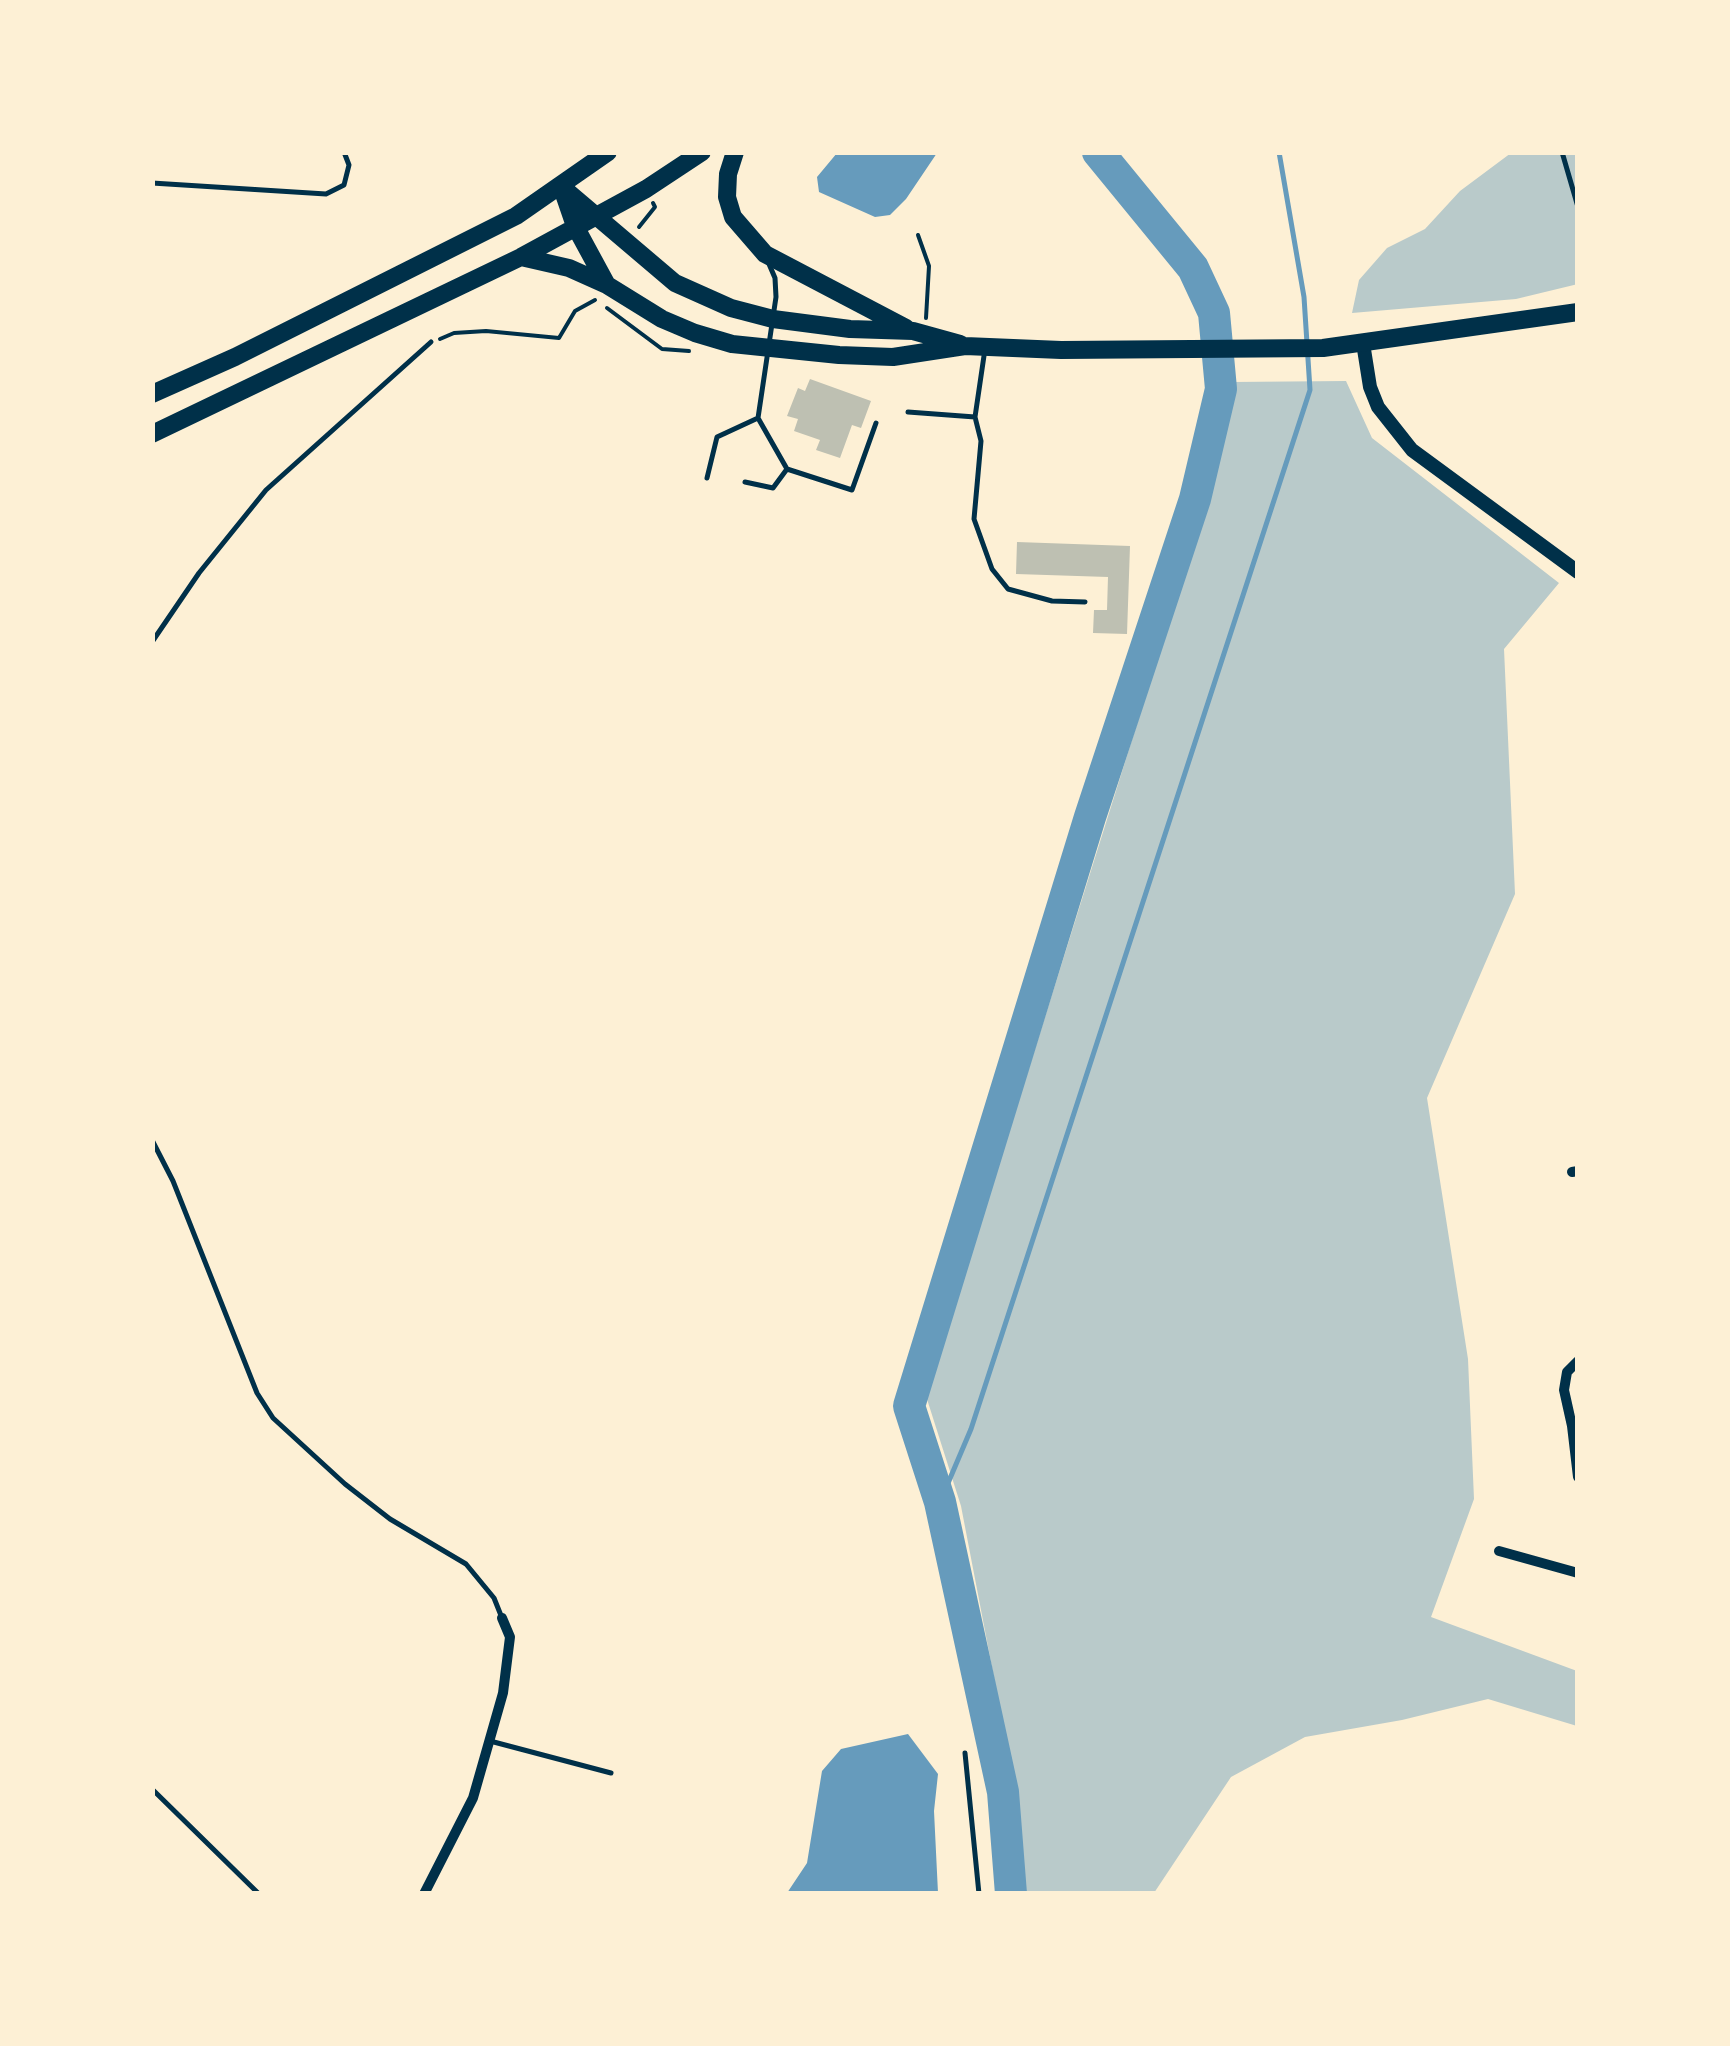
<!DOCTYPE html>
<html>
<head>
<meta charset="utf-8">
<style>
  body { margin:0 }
  #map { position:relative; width:1730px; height:2046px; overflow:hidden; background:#fdf0d5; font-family:Signika,sans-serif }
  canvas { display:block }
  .frame { position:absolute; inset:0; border:155px solid #fdf0d5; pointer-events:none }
</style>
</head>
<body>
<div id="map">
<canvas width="1730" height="2046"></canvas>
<div class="frame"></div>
</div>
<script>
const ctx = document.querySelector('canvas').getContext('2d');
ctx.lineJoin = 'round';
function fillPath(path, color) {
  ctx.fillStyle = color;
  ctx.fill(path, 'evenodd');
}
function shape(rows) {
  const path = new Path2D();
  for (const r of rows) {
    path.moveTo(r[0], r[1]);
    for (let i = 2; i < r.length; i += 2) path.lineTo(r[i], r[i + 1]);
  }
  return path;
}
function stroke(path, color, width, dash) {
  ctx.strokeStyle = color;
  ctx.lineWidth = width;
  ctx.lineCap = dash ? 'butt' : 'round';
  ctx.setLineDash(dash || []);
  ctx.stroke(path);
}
const green = shape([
  [1511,153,1577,153,1578,284,1516,299,1352,313,1359,280,1387,248,1425,229,1460,191],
  [1346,381,1372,438,1559,583,1504,649,1515,894,1427,1098,1468,1359,1474,1499,1431,1617,1577,1671,1577,1726,1488,1699,1402,1720,1305,1737,1231,1777,1154,1893,1026,1893,1016,1792,961,1506,926,1396,1218,466,1232,382]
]);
const water = shape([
  [837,153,837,152,937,153,906,199,890,215,875,217,819,192,817,177],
  [908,1734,938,1774,934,1811,938,1893,787,1893,807,1863,822,1771,841,1749]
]);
const stream = shape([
  [940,1502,971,1429,1310,390,1304,297,1279,152]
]);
const river = shape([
  [1011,1894,1003,1792,940,1502,909,1406,1090,817,1195,499,1221,389,1214,313,1193,268,1098,152]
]);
const building = shape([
  [810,379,871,401,861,428,852,425,840,458,816,450,820,440,794,431,798,419,787,416,798,388,805,391],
  [1017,542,1130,546,1127,634,1093,633,1094,610,1107,610,1108,577,1016,574]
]);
const path = shape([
  [639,227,655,207,653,203],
  [918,235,929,266,926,318],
  [607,308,662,349,689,351],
  [440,339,454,333,486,331,559,338,575,311,595,300]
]);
const service = shape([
  [1562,152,1578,207],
  [152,183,326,194,344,185,349,165,344,152],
  [908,412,975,417,985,349],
  [975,417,981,441,974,519,992,569,1008,589,1052,601,1085,602],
  [787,469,852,490,876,423],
  [707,478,717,437,758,418],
  [745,482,773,488,787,469,758,418,776,297,775,278,769,264],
  [152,642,199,573,266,490,431,342],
  [152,1140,173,1181,257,1393,273,1418,345,1484,390,1519,466,1564,494,1598,502,1618],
  [490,1741,611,1773],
  [965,1753,979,1894],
  [152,1789,259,1894]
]);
const minor = shape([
  [1572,1172,1578,1171],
  [1578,1361,1567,1372,1564,1390,1572,1426,1578,1477],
  [1499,1551,1578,1573],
  [424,1894,473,1798,503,1693,510,1637,502,1618]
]);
const tertiary = shape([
  [1363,343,1370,387,1378,407,1412,450,1578,572]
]);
const trunk = shape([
  [735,152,728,174,727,197,733,217,765,254,906,328],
  [562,187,675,283,731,308,773,319,850,329,913,331,960,344],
  [562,188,575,226,607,285],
  [521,257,569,268,607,285,662,319,695,333,732,344,839,355,893,357,965,346,1061,350,1323,348,1578,312],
  [152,394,235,357,516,216,608,152],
  [152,434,521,257,646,189,702,152]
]);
fillPath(green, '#b9caca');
fillPath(water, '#669bbc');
stroke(stream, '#669bbc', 5);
stroke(river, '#669bbc', 32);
fillPath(building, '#bec0b2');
stroke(path, '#003049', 4);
stroke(service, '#003049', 5);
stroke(minor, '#003049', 10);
stroke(tertiary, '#003049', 14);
stroke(trunk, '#003049', 18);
</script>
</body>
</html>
